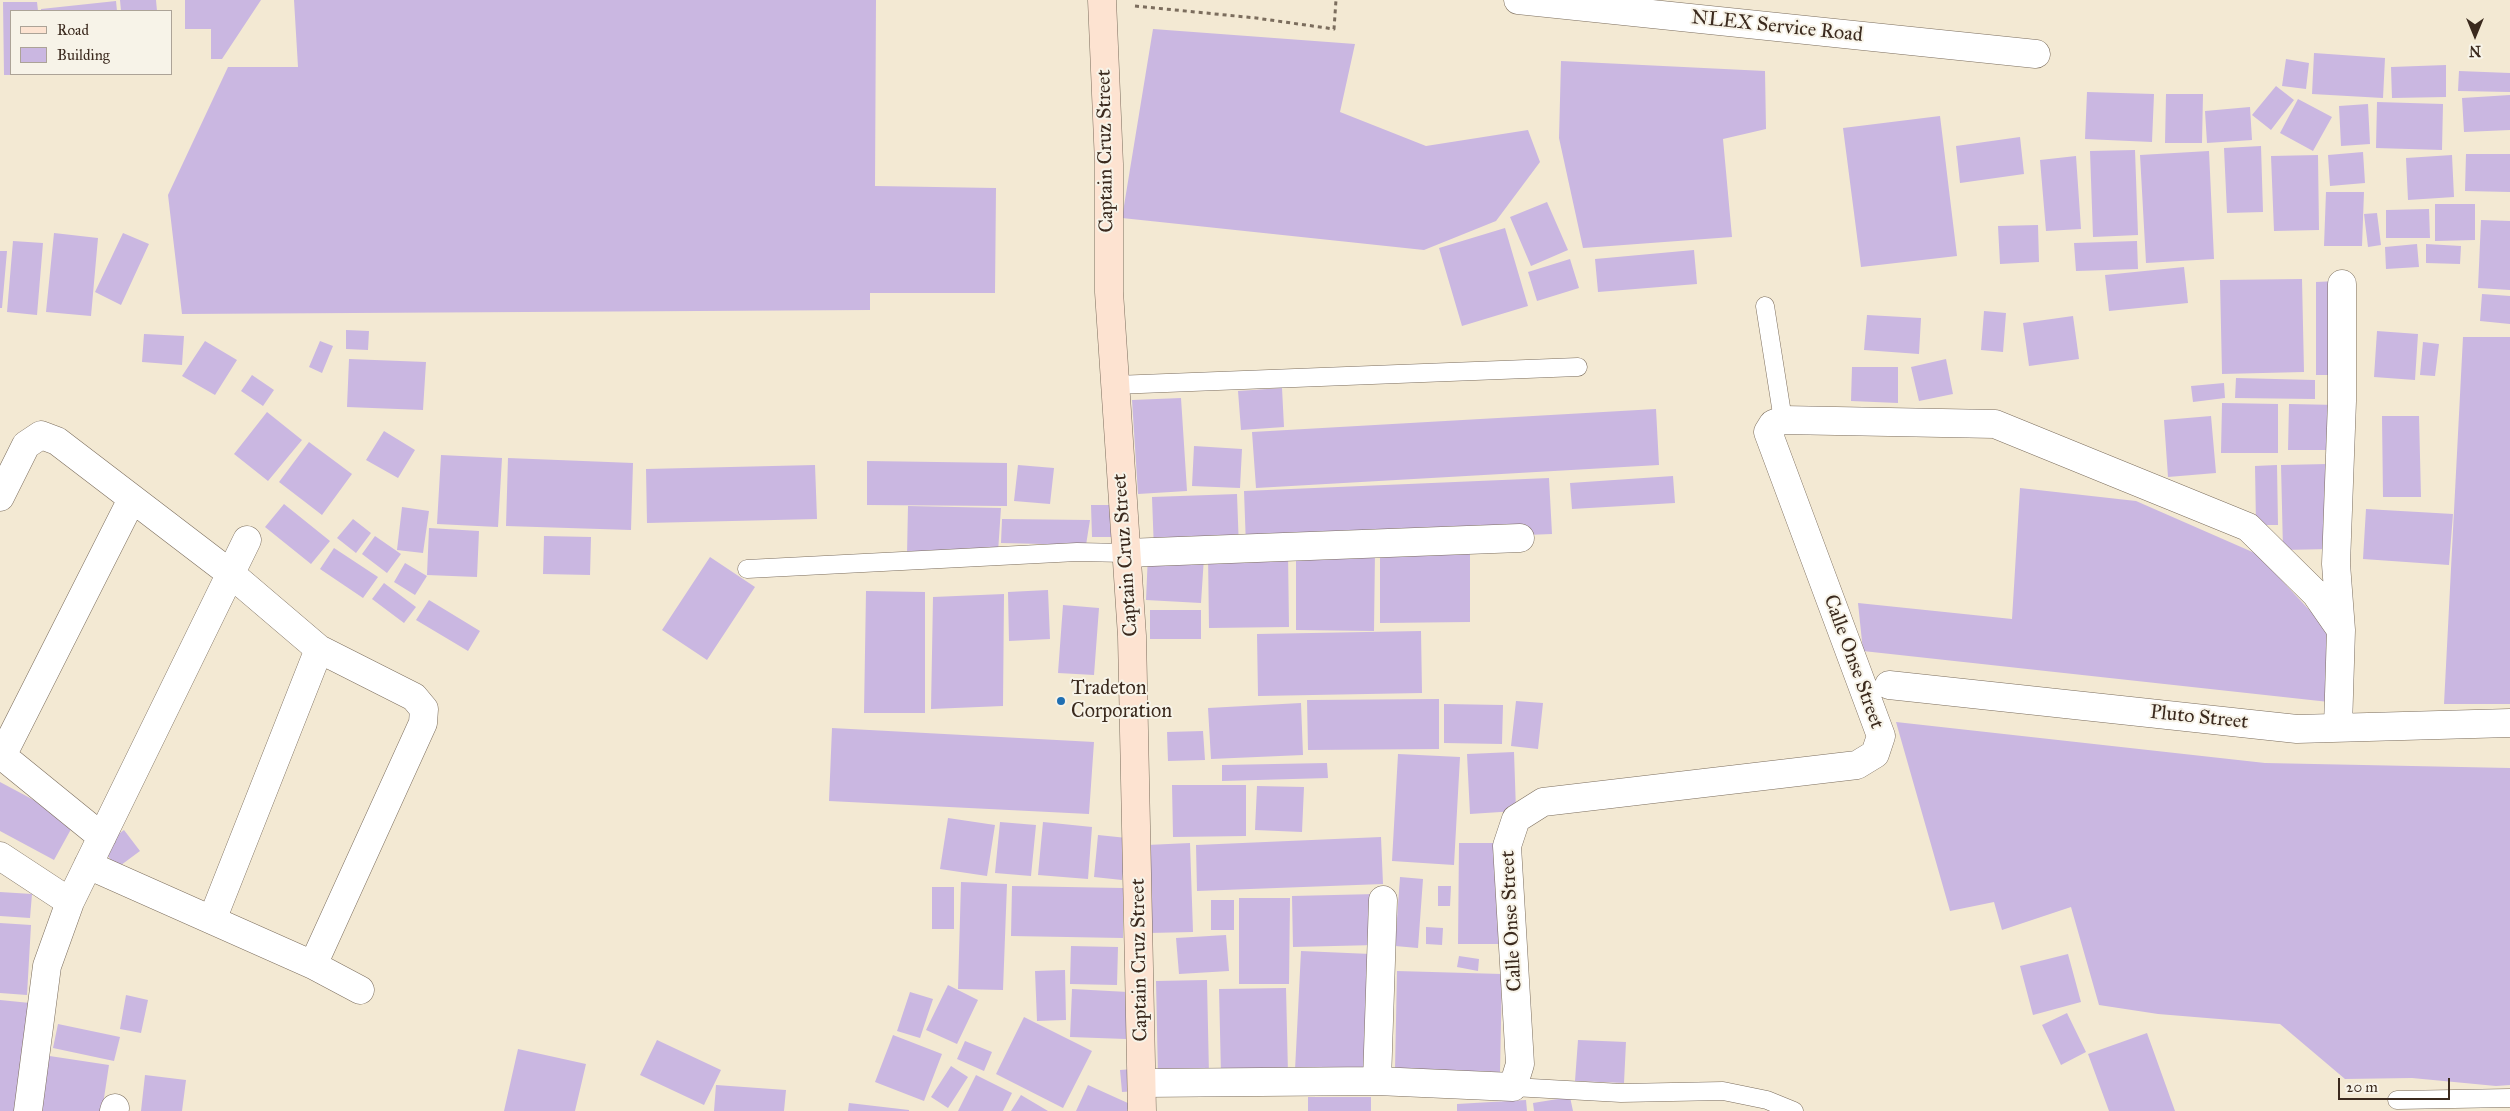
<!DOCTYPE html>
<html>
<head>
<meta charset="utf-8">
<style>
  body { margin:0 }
  #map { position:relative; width:2510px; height:1111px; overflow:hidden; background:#f3e9d3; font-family:"IM FELL Great Primer",serif }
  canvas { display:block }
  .legend { position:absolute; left:10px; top:10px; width:162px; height:65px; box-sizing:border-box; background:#f7f3e8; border:1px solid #aca397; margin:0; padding:6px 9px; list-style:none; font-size:15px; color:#3b2a1e }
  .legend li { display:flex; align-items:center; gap:10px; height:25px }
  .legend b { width:25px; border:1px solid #aca397 }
  .north { position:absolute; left:2450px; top:10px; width:50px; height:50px; -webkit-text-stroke:4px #f7f3e8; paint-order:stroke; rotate:180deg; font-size:14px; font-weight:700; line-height:20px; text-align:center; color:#3b2a1e }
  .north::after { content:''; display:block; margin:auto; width:18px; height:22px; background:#3b2a1e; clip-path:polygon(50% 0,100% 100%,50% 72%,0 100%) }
  .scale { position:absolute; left:2338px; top:1078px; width:112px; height:22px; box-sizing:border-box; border:2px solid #3b2a1e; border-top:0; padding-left:6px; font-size:15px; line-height:18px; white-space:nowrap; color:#3b2a1e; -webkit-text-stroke:4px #f7f3e8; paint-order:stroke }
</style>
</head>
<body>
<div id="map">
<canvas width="2510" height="1111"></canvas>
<ul class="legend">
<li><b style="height:6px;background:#fde3d1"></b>Road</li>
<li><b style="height:14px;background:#cab7e1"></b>Building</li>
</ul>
<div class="north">N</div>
<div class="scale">20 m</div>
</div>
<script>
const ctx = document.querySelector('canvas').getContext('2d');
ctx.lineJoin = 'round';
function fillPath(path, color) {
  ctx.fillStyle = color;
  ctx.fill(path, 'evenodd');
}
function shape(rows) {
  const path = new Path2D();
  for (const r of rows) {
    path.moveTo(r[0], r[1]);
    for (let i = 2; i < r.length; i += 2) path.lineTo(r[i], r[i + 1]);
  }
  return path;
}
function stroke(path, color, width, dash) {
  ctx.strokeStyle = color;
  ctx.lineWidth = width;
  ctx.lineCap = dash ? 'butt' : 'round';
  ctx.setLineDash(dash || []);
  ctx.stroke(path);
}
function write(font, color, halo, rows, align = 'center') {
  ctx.font = font + ' "IM FELL Great Primer",serif';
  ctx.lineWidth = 4;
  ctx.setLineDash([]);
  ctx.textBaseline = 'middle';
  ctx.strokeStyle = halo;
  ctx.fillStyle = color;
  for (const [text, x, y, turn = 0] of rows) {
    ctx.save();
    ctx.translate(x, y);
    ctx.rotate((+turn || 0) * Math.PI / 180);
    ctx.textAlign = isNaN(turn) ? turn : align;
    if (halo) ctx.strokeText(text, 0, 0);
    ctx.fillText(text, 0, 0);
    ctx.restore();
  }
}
const building = shape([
  [120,0,156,0,157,11,121,11],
  [185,0,261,0,222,59,211,59,211,29,185,29],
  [294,0,876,0,875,186,996,188,995,293,870,293,870,310,182,314,168,195,228,67,298,67],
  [116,1,117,11,41,11,41,9],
  [3,2,37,2,38,11,11,11,11,75,4,75],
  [1153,29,1355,44,1340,112,1426,146,1528,130,1540,162,1496,221,1424,250,1122,218],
  [2314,53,2385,58,2383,98,2312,94],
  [2286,59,2309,63,2306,89,2282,86],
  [1561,61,1765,71,1766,129,1723,139,1732,237,1583,248,1559,138],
  [2446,65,2446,97,2392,98,2391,67],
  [2459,71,2510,73,2510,92,2458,91],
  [2276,86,2294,100,2271,130,2252,115],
  [2087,92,2154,94,2152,142,2085,139],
  [2166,94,2203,94,2202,143,2165,143],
  [2510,95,2510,130,2464,132,2462,98],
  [2298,99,2332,117,2313,151,2280,133],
  [2377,102,2443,104,2442,150,2376,148],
  [2368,104,2370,144,2341,146,2339,106],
  [2250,107,2252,140,2207,143,2205,111],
  [1940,116,1957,256,1861,267,1843,128],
  [2020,137,2024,174,1960,183,1956,146],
  [2261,146,2263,212,2227,213,2224,148],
  [2135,150,2138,235,2093,237,2090,151],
  [2209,151,2214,259,2146,263,2140,155],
  [2363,152,2365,183,2330,186,2328,155],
  [2466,154,2510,154,2510,192,2465,191],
  [2318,155,2319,230,2274,231,2271,156],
  [2452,155,2454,197,2408,200,2406,158],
  [2076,156,2081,229,2046,231,2040,160],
  [2326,192,2364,192,2362,246,2324,246],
  [1547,202,1568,250,1531,266,1510,217],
  [2435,204,2475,204,2475,240,2435,241],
  [2429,209,2430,238,2386,238,2386,210],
  [2377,213,2381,245,2368,247,2364,214],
  [2481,220,2510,221,2510,290,2478,288],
  [2038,225,2039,262,2000,264,1998,226],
  [1505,228,1528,306,1462,326,1439,248],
  [54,233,98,238,91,316,46,312],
  [123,233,149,244,121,305,95,292],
  [13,241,43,243,37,315,7,312],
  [2137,241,2138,269,2076,271,2074,243],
  [2417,244,2419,267,2386,269,2385,247],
  [2426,244,2461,246,2460,264,2426,263],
  [1694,250,1697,284,1598,292,1595,259],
  [0,251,7,251,2,308,0,308],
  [1570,259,1579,288,1537,301,1528,272],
  [2184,267,2188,303,2109,311,2105,275],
  [2302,279,2304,372,2222,374,2220,280],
  [2338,281,2339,375,2316,375,2316,282],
  [2482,294,2510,296,2510,324,2480,321],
  [1984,311,2006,313,2003,352,1981,350],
  [1867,315,1921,318,1919,354,1864,350],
  [2073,316,2079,359,2029,366,2023,323],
  [346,330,369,331,368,350,346,349],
  [2377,331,2418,334,2415,380,2374,377],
  [144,334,184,336,182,365,142,362],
  [2463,337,2510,337,2510,704,2444,704],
  [205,341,237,360,215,395,182,376],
  [320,341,333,346,322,373,309,367],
  [2423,342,2439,344,2435,376,2420,375],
  [349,359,426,362,423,410,347,407],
  [1946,359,1953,394,1919,401,1911,367],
  [1852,367,1898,367,1898,403,1851,401],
  [252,375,274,390,263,406,241,391],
  [2236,378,2315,380,2315,399,2235,398],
  [2224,383,2225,398,2193,402,2191,386],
  [1282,388,1284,427,1241,430,1238,391],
  [1181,398,1187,491,1138,494,1132,400],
  [2222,403,2278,404,2278,453,2221,453],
  [2289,404,2338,405,2337,450,2288,450],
  [1656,409,1659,465,1256,488,1252,432],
  [267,412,302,440,268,481,234,454],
  [2211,416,2216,473,2168,477,2164,420],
  [2382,416,2419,416,2421,497,2383,497],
  [384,431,415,450,398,478,366,460],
  [309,442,352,474,322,515,279,482],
  [1194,446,1242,449,1240,488,1192,486],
  [441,455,502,458,498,527,437,524],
  [508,458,633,463,631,530,506,526],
  [867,461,1007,463,1007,506,867,505],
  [2327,464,2330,549,2283,550,2281,465],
  [815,465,817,519,647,523,646,469],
  [1018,465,1054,468,1050,504,1014,501],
  [2277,465,2278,525,2256,525,2255,466],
  [1673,476,1675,503,1572,509,1570,483],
  [1549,478,1552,534,1246,546,1244,491],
  [2020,488,2136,501,2257,554,2330,632,2329,702,1863,651,1858,603,2012,619],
  [1237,494,1239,549,1154,551,1152,497],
  [284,504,330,541,311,564,265,527],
  [1091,505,1111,505,1112,537,1092,537],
  [908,506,1001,508,998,552,907,555],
  [402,507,429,511,423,553,397,550],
  [2366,509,2453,514,2449,565,2363,559],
  [353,519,371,533,356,553,337,538],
  [1002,519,1090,520,1086,545,1001,543],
  [429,528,479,531,477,577,427,575],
  [375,536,401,554,387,573,362,554],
  [544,536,591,537,590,575,543,574],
  [1470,547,1470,622,1380,623,1380,548],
  [334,548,378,577,363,598,320,569],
  [1296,550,1375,550,1374,631,1296,630],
  [1288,553,1289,627,1209,628,1208,554],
  [1148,554,1204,557,1201,603,1146,600],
  [710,557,755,587,707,660,662,630],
  [405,563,427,576,415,595,394,582],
  [384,583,416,607,404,623,372,599],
  [1048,590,1050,639,1009,641,1008,592],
  [866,591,925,592,925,713,864,713],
  [1004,594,1003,706,931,709,933,597],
  [429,600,480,631,468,651,416,620],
  [1063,605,1099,608,1094,675,1058,673],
  [1150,610,1201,610,1201,639,1150,639],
  [1421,631,1422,693,1258,696,1257,634],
  [1439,699,1439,749,1308,750,1307,700],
  [1516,701,1543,703,1538,749,1511,746],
  [1301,703,1303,755,1211,759,1208,708],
  [1444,704,1503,705,1502,744,1444,743],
  [1896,722,2265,763,2510,768,2510,1085,2496,1086,2412,1078,2345,1079,2280,1024,2158,1014,2099,1005,2071,907,2002,930,1994,902,1950,911],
  [832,728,1094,742,1089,814,829,801],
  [1203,731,1205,760,1168,761,1167,732],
  [1514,752,1516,811,1470,814,1467,754],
  [1398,754,1460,757,1454,865,1392,861],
  [1327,763,1328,778,1222,781,1222,765],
  [0,782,75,822,54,860,0,831],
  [1172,785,1246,785,1246,836,1173,837],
  [1257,786,1304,787,1302,832,1255,830],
  [948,818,995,825,987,876,940,869],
  [1000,822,1036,825,1031,876,995,873],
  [1043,822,1092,827,1088,879,1038,875],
  [124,830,140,851,117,868,101,847],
  [1098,835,1127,838,1122,880,1094,877],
  [1381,837,1383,884,1197,891,1196,845],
  [1190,843,1193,932,1149,933,1147,845],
  [1459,843,1500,843,1500,944,1458,944],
  [1400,877,1423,879,1418,948,1395,946],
  [961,882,1007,884,1003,990,958,989],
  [1012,886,1123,888,1123,938,1011,936],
  [1438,886,1451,886,1450,906,1438,906],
  [932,887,954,887,954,929,932,929],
  [0,892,32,894,30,918,0,916],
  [1376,894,1376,945,1293,947,1292,896],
  [1239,898,1290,898,1289,984,1239,984],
  [1211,900,1234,900,1234,930,1211,930],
  [0,923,31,925,27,995,0,993],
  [1426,927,1443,928,1442,945,1426,944],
  [1226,935,1229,971,1179,974,1176,938],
  [1071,946,1118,947,1117,985,1070,984],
  [1301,951,1371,954,1365,1073,1295,1070],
  [2068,954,2081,1002,2033,1015,2020,966],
  [1459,956,1479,959,1478,971,1457,967],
  [1065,970,1066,1020,1037,1021,1035,971],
  [1397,971,1502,974,1500,1072,1395,1069],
  [1207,980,1209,1075,1158,1077,1156,981],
  [948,985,978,1000,957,1044,926,1030],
  [1286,988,1288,1074,1221,1075,1219,989],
  [1072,989,1128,992,1126,1039,1070,1037],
  [910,992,933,999,920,1038,897,1031],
  [126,995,148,1000,141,1033,120,1029],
  [0,1000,30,1003,18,1111,0,1111],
  [2067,1013,2086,1052,2061,1065,2042,1025],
  [1024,1017,1092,1051,1063,1108,996,1074],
  [58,1024,120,1037,114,1061,53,1048],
  [2147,1033,2175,1111,2109,1111,2088,1054],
  [893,1035,942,1054,924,1101,875,1082],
  [657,1040,721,1070,704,1105,640,1075],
  [1578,1040,1626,1042,1624,1083,1575,1081],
  [965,1041,992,1052,984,1071,957,1059],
  [518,1049,586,1064,575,1111,504,1111],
  [43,1055,109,1065,102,1111,35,1111],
  [951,1066,968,1077,948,1108,931,1097],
  [1133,1069,1136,1091,1122,1092,1120,1070],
  [145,1075,186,1080,182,1111,141,1111],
  [976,1075,1012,1093,1003,1111,958,1111],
  [716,1085,786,1090,784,1111,714,1111],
  [1088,1085,1130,1104,1127,1111,1076,1111],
  [1021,1095,1048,1111,1011,1111],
  [1308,1097,1371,1097,1371,1111,1308,1111],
  [1570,1097,1573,1111,1534,1111,1533,1103],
  [1526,1100,1527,1111,1457,1111,1457,1104],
  [849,1103,909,1110,909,1111,848,1111]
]);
const path = shape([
  [1135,6,1256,18,1334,29,1336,0]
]);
const lane = shape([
  [1765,306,1783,420],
  [1115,385,1578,367],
  [747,569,1077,552,1126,553],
  [1513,1087,1621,1093,1723,1091,1767,1100,1794,1111],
  [2397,1100,2510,1098]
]);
const street = shape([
  [1518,0,2036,54],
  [0,497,26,445,41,435,57,441,231,574,319,649,414,697,424,709,423,723,313,965],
  [1126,553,1520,538],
  [2341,630,2336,564,2342,401,2342,284],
  [1889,685,2297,729,2510,723],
  [0,754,102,837],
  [2,756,132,499],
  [0,856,70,902,47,966,28,1111],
  [88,865,313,965,360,990],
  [70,902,247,540],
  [212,920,319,649],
  [1377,1081,1383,900],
  [1143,1083,1377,1081,1513,1087,1520,1064,1507,846,1516,819,1543,802,1857,765,1875,754,1881,736,1768,432,1773,424,1783,420,1995,424,2248,527,2316,594,2341,630,2338,727],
  [114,1111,115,1108]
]);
const secondary = shape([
  [1102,0,1109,164,1109,292,1132,636,1142,1111]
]);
const markers = [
  [1061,701,5,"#1f6fb2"]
];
const streetNames = [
  ["NLEX Service Road",1777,27,6],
  ["Captain Cruz Street",1106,151,-91],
  ["Captain Cruz Street",1126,555,-94],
  ["Calle Onse Street",1853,662,70],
  ["Pluto Street",2199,718,6],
  ["Calle Onse Street",1512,921,-93],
  ["Captain Cruz Street",1140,960,-91]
];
const poiNames = [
  ["Tradeton",1071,689],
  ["Corporation",1071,712]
];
fillPath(building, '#cab7e1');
stroke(lane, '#7b6d5d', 19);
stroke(street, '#7b6d5d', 29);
stroke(secondary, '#7b6d5d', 29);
stroke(path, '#7b6d5d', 3, [4, 4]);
stroke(lane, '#fff', 18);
stroke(street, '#fff', 28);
stroke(secondary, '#fde3d1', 28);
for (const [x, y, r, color] of markers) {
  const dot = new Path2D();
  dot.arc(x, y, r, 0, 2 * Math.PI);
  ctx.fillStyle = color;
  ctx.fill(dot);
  stroke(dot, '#f7f3e8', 2);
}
write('20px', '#3b2a1e', '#f7f3e8', streetNames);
write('20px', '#3b2a1e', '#f7f3e8', poiNames, 'left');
</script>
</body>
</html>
